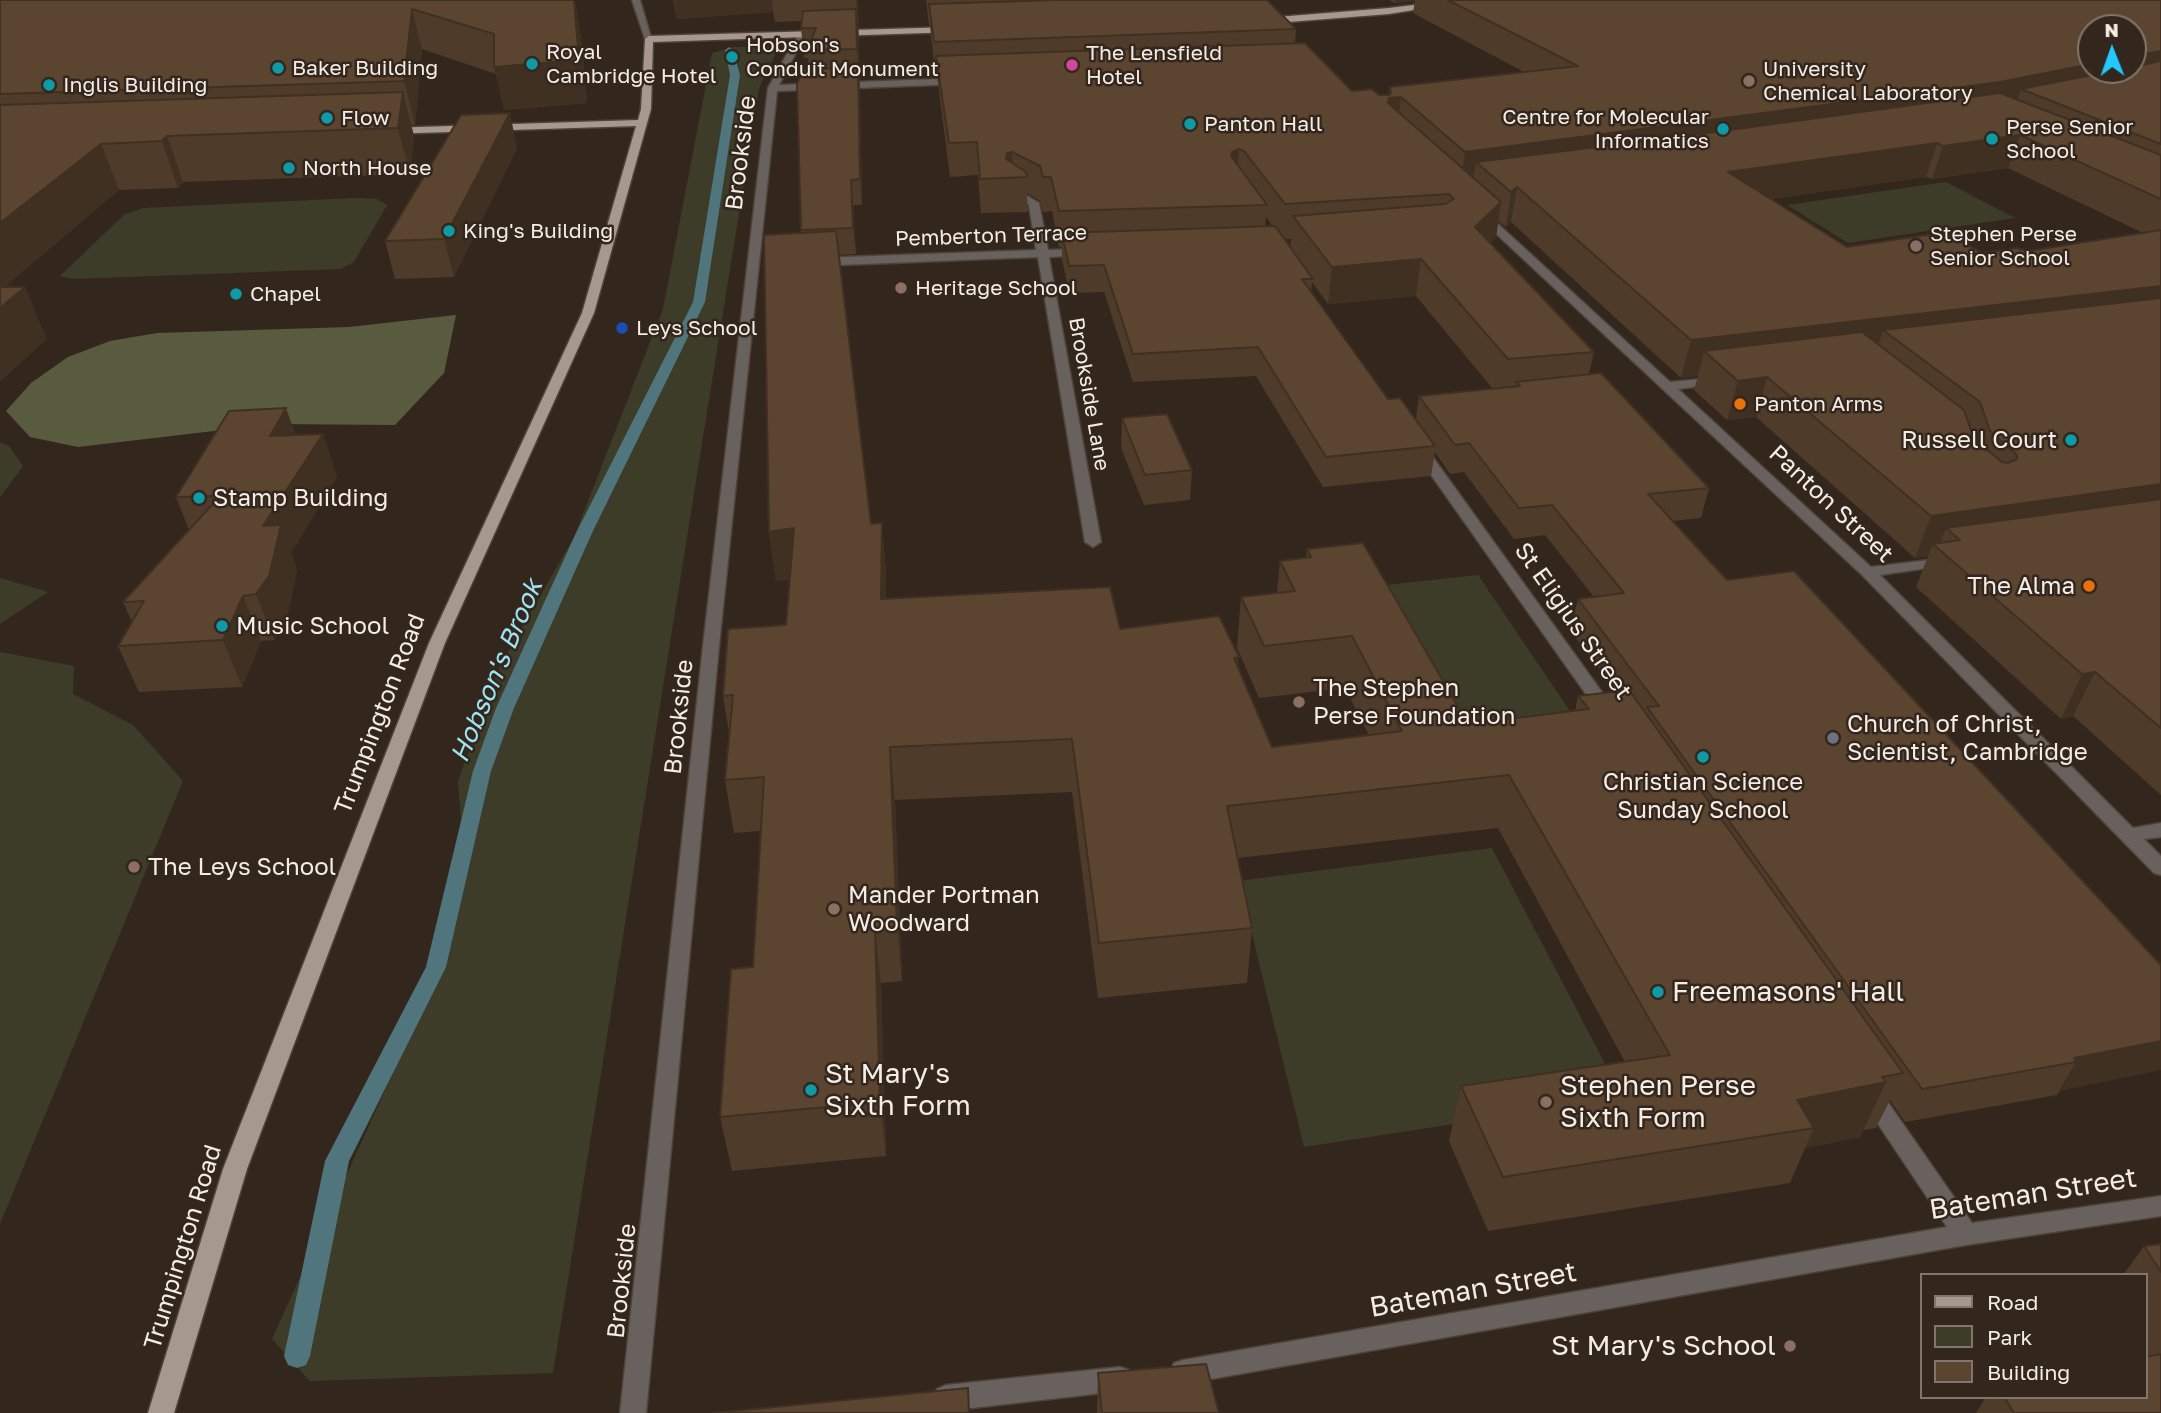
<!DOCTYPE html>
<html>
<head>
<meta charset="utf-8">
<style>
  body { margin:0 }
  #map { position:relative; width:2161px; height:1413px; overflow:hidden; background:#33271d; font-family:"Golos Text",sans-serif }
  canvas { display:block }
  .legend { position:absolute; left:1920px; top:1273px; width:228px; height:126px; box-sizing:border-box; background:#33271d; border:2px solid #80766d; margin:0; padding:9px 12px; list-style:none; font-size:21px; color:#f4ece5 }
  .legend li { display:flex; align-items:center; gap:14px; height:35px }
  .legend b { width:35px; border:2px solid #80766d }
  .north { position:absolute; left:2077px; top:14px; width:70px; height:70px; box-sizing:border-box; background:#33271d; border:2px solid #80766d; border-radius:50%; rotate:359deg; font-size:19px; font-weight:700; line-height:28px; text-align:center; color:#f4ece5 }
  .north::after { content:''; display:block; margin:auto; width:24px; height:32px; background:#23c9fe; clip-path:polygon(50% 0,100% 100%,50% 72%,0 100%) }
</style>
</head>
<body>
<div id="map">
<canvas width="2161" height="1413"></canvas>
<ul class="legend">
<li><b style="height:9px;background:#a6978f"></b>Road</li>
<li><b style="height:19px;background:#3c3c29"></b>Park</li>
<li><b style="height:19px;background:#5b4531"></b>Building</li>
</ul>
<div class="north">N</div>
</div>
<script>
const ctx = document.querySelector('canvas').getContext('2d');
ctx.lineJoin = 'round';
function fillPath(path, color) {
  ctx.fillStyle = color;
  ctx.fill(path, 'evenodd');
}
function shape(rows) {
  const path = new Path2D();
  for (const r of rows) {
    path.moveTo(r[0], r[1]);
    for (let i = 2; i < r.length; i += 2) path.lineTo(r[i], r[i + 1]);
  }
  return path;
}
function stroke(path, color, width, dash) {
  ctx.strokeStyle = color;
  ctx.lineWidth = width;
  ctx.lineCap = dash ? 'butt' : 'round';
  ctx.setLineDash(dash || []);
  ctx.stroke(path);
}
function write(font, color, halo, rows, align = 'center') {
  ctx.font = font + ' "Golos Text",sans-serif';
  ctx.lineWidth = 5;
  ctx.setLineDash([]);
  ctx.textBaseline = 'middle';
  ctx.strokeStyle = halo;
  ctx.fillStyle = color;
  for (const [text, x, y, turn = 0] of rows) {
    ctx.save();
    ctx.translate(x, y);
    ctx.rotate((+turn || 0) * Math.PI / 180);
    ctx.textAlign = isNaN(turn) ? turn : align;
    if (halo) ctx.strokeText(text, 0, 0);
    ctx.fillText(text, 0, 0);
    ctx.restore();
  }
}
const green = shape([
  [734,47,779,47,759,88,553,1373,310,1381,272,1339,451,945,464,857,458,781,499,668,574,537,663,309,712,53],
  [1946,182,2015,218,1848,243,1787,205],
  [356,198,377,199,387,205,354,262,340,269,73,279,60,276,125,214,143,208],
  [0,442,9,446,23,466,0,497],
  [1478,575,1574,717,1453,734,1368,587],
  [0,578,48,592,0,624],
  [0,652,74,666,73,694,133,725,183,781,0,1224],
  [1492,848,1623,1098,1304,1147,1239,881]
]);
const forest = shape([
  [456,315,444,373,395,425,273,424,78,447,30,437,6,411,31,383,68,357,110,341,157,333,349,327]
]);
const stream = shape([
  [729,47,733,50,740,75,705,302,592,533,514,708,491,771,446,967,349,1161,310,1356,306,1365,297,1368,288,1365,284,1356,325,1161,426,967,473,771,496,708,576,533,693,302,730,75,725,50,729,47]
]);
const minor = shape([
  [632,0,640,0,652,41,645,39,632,0],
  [802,31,806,34,779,85,962,78,967,81,962,84,777,91,719,646,646,1413,620,1413,703,646,768,88,798,34,802,31],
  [1014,188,1039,203,1048,250,1086,249,1092,252,1086,255,1049,257,1101,542,1093,547,1085,542,1038,257,816,266,810,262,816,258,1036,250,1029,205,1010,193,1010,189,1014,188],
  [1476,211,1484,211,1670,382,1723,377,1723,383,1678,389,1871,567,1954,557,1956,560,1954,563,1948,565,1880,575,2133,828,2161,823,2161,837,2144,839,2161,856,2161,875,2154,873,1862,575,1476,215,1476,211],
  [1419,444,1424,445,1614,709,1617,713,1614,717,1602,717,1412,448,1419,444],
  [1870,1085,1878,1088,1972,1223,2161,1196,2161,1216,1966,1245,1183,1384,1174,1381,1170,1372,1174,1363,1183,1360,1947,1227,1862,1100,1859,1094,1862,1088,1870,1085],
  [1120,1367,1129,1370,1133,1379,1129,1388,1120,1391,946,1411,937,1407,933,1398,937,1389,946,1385,1120,1367]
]);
const primary = shape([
  [1454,0,1477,0,1389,14,1264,24,1260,21,1264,18,1389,8,1454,0],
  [953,27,957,30,956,32,653,42,651,109,594,313,445,643,247,1169,174,1413,148,1413,223,1169,429,643,582,313,636,126,388,134,383,131,388,128,638,120,641,109,645,39,649,36,953,27]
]);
const wall = shape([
  [0,0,575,0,582,47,587,103,504,110,496,74,422,49,415,125,411,125,414,136,410,174,183,182,178,188,119,190,4,287,47,339,0,381],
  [673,0,858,0,862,205,853,205,856,254,839,255,871,524,882,523,886,573,886,599,1120,629,1238,669,1272,747,1369,735,1345,688,1259,698,1237,648,1241,597,1277,593,1280,561,1306,558,1307,549,1468,724,1575,711,1578,696,1616,691,1570,630,1578,599,1594,597,1545,535,1514,539,1464,472,1450,474,1435,452,1431,476,1323,487,1256,376,1133,382,1104,292,1069,293,1062,259,1062,247,1059,247,1052,211,1043,212,1040,201,1027,193,1028,212,981,213,978,175,950,177,937,76,936,76,931,37,930,25,929,25,926,0,1267,0,1296,29,1295,43,1352,91,1389,95,1390,87,1524,72,1413,13,1415,1,1395,3,1389,0,2161,0,2161,795,2073,716,2061,719,1916,587,1928,556,1915,558,1756,417,1727,420,1694,390,1698,376,1681,378,1511,222,1506,227,1498,221,1496,237,1490,243,1594,352,1589,374,1709,488,1701,518,1673,521,1727,580,2161,965,2057,1095,1905,1122,1890,1100,1876,1128,1863,1130,1860,1137,1805,1148,1790,1183,1488,1231,1449,1141,1461,1086,1625,1062,1498,828,1238,858,1252,928,1247,983,1098,998,1072,792,895,800,902,981,881,983,886,1156,732,1171,720,1117,753,967,761,831,734,833,725,780,729,733,723,696,786,625,790,579,776,581,769,532,801,233,797,84,809,69,808,58,804,58,801,28,802,21,775,22,773,12,677,19],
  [2008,168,2143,233,2028,251,1982,253,1847,247,1771,199,1926,177,1932,179],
  [1266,217,1272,225,1273,226,1265,227],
  [1284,239,1291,239,1290,248],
  [1312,282,1328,304,1416,296,1493,389,1419,396,1416,419,1388,399,1311,293],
  [517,148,454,277,395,279,385,241],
  [1122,418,1192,470,1190,500,1144,505,1121,448],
  [323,434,337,477,291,553,297,570,286,622,274,640,261,641,242,687,139,692,118,646,132,622,123,602,189,530,176,497,296,435],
  [2161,1244,2161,1413,1976,1413,1986,1397,2145,1397,2149,1356,2145,1351,2145,1275,2123,1275,2144,1246],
  [1098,1373,1219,1413,1097,1413]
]);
const shadedWall = shape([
  [574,0,575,0,582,47,587,103,504,110,494,67],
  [674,0,772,0,773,12,677,19],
  [856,0,858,0,858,27],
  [1396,0,1415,0,1415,1,1395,3],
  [412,9,422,49,415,125,404,81],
  [856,9,859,39,859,79,857,49],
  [2161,51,2161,79,2021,89,2014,108,1476,162,1473,184,1460,186,1465,152,2091,64,2091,70,2133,70,2133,56],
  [858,67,860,90,862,205,860,179],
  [403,92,414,136,410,174,398,128],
  [1401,97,1397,129,1388,103,1389,98],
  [510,113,517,148,454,277,444,239],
  [2020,135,2008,168,1932,179,1943,146],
  [167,136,183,182,178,188,162,141],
  [1937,143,1926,177,1719,206,1728,172],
  [101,144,119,190,0,290,0,223],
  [1239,149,1237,182,1229,189,1232,152],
  [1012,152,1013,178,1007,178,1007,153],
  [851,180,853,205,856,254,853,228],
  [1517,187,1511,222,1506,227,1511,192],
  [1501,202,1496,237,1469,263,1475,227],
  [1421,259,1416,296,1328,304,1332,267],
  [2161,286,2161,321,1883,330,1875,355,1704,351,1698,376,1681,378,1691,340],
  [25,287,47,339,0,381,0,308],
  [1767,377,1756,417,1727,420,1738,381],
  [286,408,301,450,270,436],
  [323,434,337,477,291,553,297,570,286,622,274,640,256,594,263,526],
  [2161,484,2161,523,1960,540,1946,528,1938,549,1933,544,1928,556,1915,558,1931,516],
  [882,523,886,573,886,650,881,599],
  [794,528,800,577,776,581,769,532],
  [243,596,261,641,242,687,223,640],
  [1239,657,1235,709,1234,658],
  [2095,672,2073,716,2061,719,2082,674],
  [890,747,895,800,902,981,897,927],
  [875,929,881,983,886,1156,880,1102],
  [2161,1041,2161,1070,2059,1091,2076,1062,2074,1058],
  [1886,1082,1860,1137,1805,1148,1814,1128,1797,1100]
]);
const building = shape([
  [0,0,574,0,579,60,494,67,494,34,412,9,404,81,0,94,0,0],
  [1056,0,1267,0,1296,29,934,42,929,4,1056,0],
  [1448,0,2161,0,2161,51,2133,56,2133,28,2091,28,2091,64,2000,82,1465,152,1401,97,1389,98,1388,103,1501,202,1475,227,1594,352,1508,359,1421,259,1332,267,1293,216,1445,204,1454,199,1449,194,1285,204,1244,151,1239,149,1232,152,1231,156,1267,205,1059,211,1051,177,1043,177,1040,166,1012,152,1007,153,1006,159,1026,172,1027,177,980,179,977,142,949,143,936,56,1305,43,1352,91,1372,89,1379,95,1389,95,1391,93,1390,87,1578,66,1448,0],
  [856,9,857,49,807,50,816,28,801,28,803,11,856,9],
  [2161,61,2161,144,2021,89,2117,70,2133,70,2133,67,2161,61],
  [858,67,860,179,851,180,853,228,801,230,797,84,803,70,858,67],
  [403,92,398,128,167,136,162,141,101,144,0,223,0,105,403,92],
  [2000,93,2161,155,2161,199,2020,135,1943,146,1937,143,1728,172,1847,247,1946,232,1982,253,2016,248,2028,251,2161,230,2161,286,1691,340,1517,187,1511,192,1476,162,1686,136,2000,93],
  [510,113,444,239,385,241,461,115,510,113],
  [1275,226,1313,279,1302,279,1388,399,1400,398,1435,446,1326,457,1258,347,1133,354,1104,265,1069,266,1062,233,1275,226],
  [836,231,871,524,882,523,881,599,1110,587,1120,629,1219,616,1239,657,1234,658,1272,747,1402,731,1352,636,1264,646,1241,597,1295,591,1280,561,1311,557,1307,549,1363,543,1468,724,1589,709,1578,696,1629,690,1903,1073,1882,1077,1886,1082,1797,1100,1814,1128,1503,1177,1461,1086,1670,1055,1509,775,1227,806,1252,928,1099,943,1072,739,890,747,897,927,875,929,880,1102,720,1117,731,969,753,967,764,777,725,780,733,695,723,696,728,629,786,625,794,528,769,532,764,235,836,231],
  [0,287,25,287,0,308,0,287],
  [2161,298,2161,484,1931,516,1767,377,1738,381,1704,351,1862,332,1964,410,1974,439,2002,462,2008,463,2017,459,2017,455,1990,431,1980,402,1883,330,2161,298],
  [1601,373,1709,488,1648,494,1727,580,1794,571,2161,965,2161,1041,2074,1058,2076,1062,1922,1089,1647,707,1659,706,1578,599,1624,593,1552,505,1519,508,1469,443,1455,445,1419,396,1520,386,1516,382,1601,373],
  [286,408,270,436,323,434,263,526,281,525,269,576,256,594,243,596,223,640,118,646,144,601,123,602,220,496,176,497,229,411,286,408],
  [1167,414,1192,470,1145,475,1122,418,1167,414],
  [2161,499,2161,728,2095,672,2082,674,1933,544,1960,540,1946,528,2161,499],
  [2161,1244,2161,1272,2144,1246,2161,1244],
  [2161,1354,2161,1413,2014,1413,2004,1397,2145,1397,2145,1357,2161,1354],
  [1206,1364,1219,1413,1102,1413,1098,1373,1206,1364],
  [968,1388,969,1413,713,1413,968,1388]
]);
const markers = [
  [732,57,7,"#0f9aa8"],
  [532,64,7,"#0f9aa8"],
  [1072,65,7,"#d1479c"],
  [278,68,7,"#0f9aa8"],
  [1749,81,7,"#8d6e63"],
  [49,85,7,"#0f9aa8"],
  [327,118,7,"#0f9aa8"],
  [1190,124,7,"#0f9aa8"],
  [1723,129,7,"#0f9aa8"],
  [1992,139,7,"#0f9aa8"],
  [289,168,7,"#0f9aa8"],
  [449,231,7,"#0f9aa8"],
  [1916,246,7,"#8d6e63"],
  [901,288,7,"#8d6e63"],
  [236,294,7,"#0f9aa8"],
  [622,328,7,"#1a4fb4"],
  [1740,404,7,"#e8710a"],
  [2071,440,7,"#0f9aa8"],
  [199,498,7,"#0f9aa8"],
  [2089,586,7,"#e8710a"],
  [222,626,7,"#0f9aa8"],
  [1299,702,7,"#8d6e63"],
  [1833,738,7,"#6b7280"],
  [1703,757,7,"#0f9aa8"],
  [134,867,7,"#8d6e63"],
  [834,909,7,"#8d6e63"],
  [1658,992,7,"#0f9aa8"],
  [811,1090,7,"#0f9aa8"],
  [1546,1102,7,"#8d6e63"],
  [1790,1346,7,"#8d6e63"]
];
const farPoinames = [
  ["Hobson's",746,45],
  ["Conduit Monument",746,69],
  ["Royal",546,52],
  ["Cambridge Hotel",546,76],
  ["The Lensfield",1086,53],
  ["Hotel",1086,77],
  ["Baker Building",292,68],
  ["University",1763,69],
  ["Chemical Laboratory",1763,93],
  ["Inglis Building",63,85],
  ["Centre for Molecular",1709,117,"right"],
  ["Informatics",1709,141,"right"],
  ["Flow",341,118],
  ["Panton Hall",1204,124],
  ["Perse Senior",2006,127],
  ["School",2006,151],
  ["North House",303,168],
  ["King's Building",463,231],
  ["Stephen Perse",1930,234],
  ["Senior School",1930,258],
  ["Heritage School",915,288],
  ["Chapel",250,294],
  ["Leys School",636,328],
  ["Panton Arms",1754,404]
];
const farStreetnames = [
  ["Pemberton Terrace",991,236,-2],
  ["Brookside Lane",1089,394,80]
];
const streetNames = [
  ["Brookside",741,153,-83],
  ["Panton Street",1831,504,43],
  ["St Eligius Street",1573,621,55],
  ["Trumpington Road",380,714,-69],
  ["Brookside",679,717,-84],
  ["Trumpington Road",183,1247,-73],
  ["Brookside",622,1281,-84]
];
const poiNames = [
  ["Russell Court",2057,440,"right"],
  ["Stamp Building",213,498],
  ["The Alma",2075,586,"right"],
  ["Music School",236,626],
  ["The Stephen",1313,688],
  ["Perse Foundation",1313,716],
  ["Church of Christ,",1847,724],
  ["Scientist, Cambridge",1847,752],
  ["Christian Science",1703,782,"center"],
  ["Sunday School",1703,810,"center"],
  ["The Leys School",148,867],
  ["Mander Portman",848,895],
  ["Woodward",848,923]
];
const waterNames = [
  ["Hobson's Brook",497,671,-67]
];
const nearPoinames = [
  ["Freemasons' Hall",1672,992],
  ["St Mary's",825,1074],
  ["Sixth Form",825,1106],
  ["Stephen Perse",1560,1086],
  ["Sixth Form",1560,1118],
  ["St Mary's School",1776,1346,"right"]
];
const nearStreetnames = [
  ["Bateman Street",2033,1194,-9],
  ["Bateman Street",1473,1290,-10]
];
fillPath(green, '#3c3c29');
fillPath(forest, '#595b3e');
fillPath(stream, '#50757d');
stroke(minor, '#4e4339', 3);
stroke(primary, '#4e4339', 3);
fillPath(minor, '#68615d');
fillPath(primary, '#a6978f');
fillPath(wall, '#4e3b2a');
fillPath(shadedWall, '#403022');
fillPath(building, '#5b4531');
stroke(building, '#403022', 2);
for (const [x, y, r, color] of markers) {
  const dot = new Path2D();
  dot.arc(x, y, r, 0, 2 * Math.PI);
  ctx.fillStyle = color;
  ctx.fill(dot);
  stroke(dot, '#33271d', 2.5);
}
write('21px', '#f4ece5', '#33271d', farPoinames, 'left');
write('21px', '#f4ece5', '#33271d', farStreetnames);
write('24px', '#f4ece5', '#33271d', streetNames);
write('24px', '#f4ece5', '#33271d', poiNames, 'left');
write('italic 26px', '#9de3f3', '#33271d', waterNames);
write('28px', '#f4ece5', '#33271d', nearPoinames, 'left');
write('28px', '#f4ece5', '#33271d', nearStreetnames);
</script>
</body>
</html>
